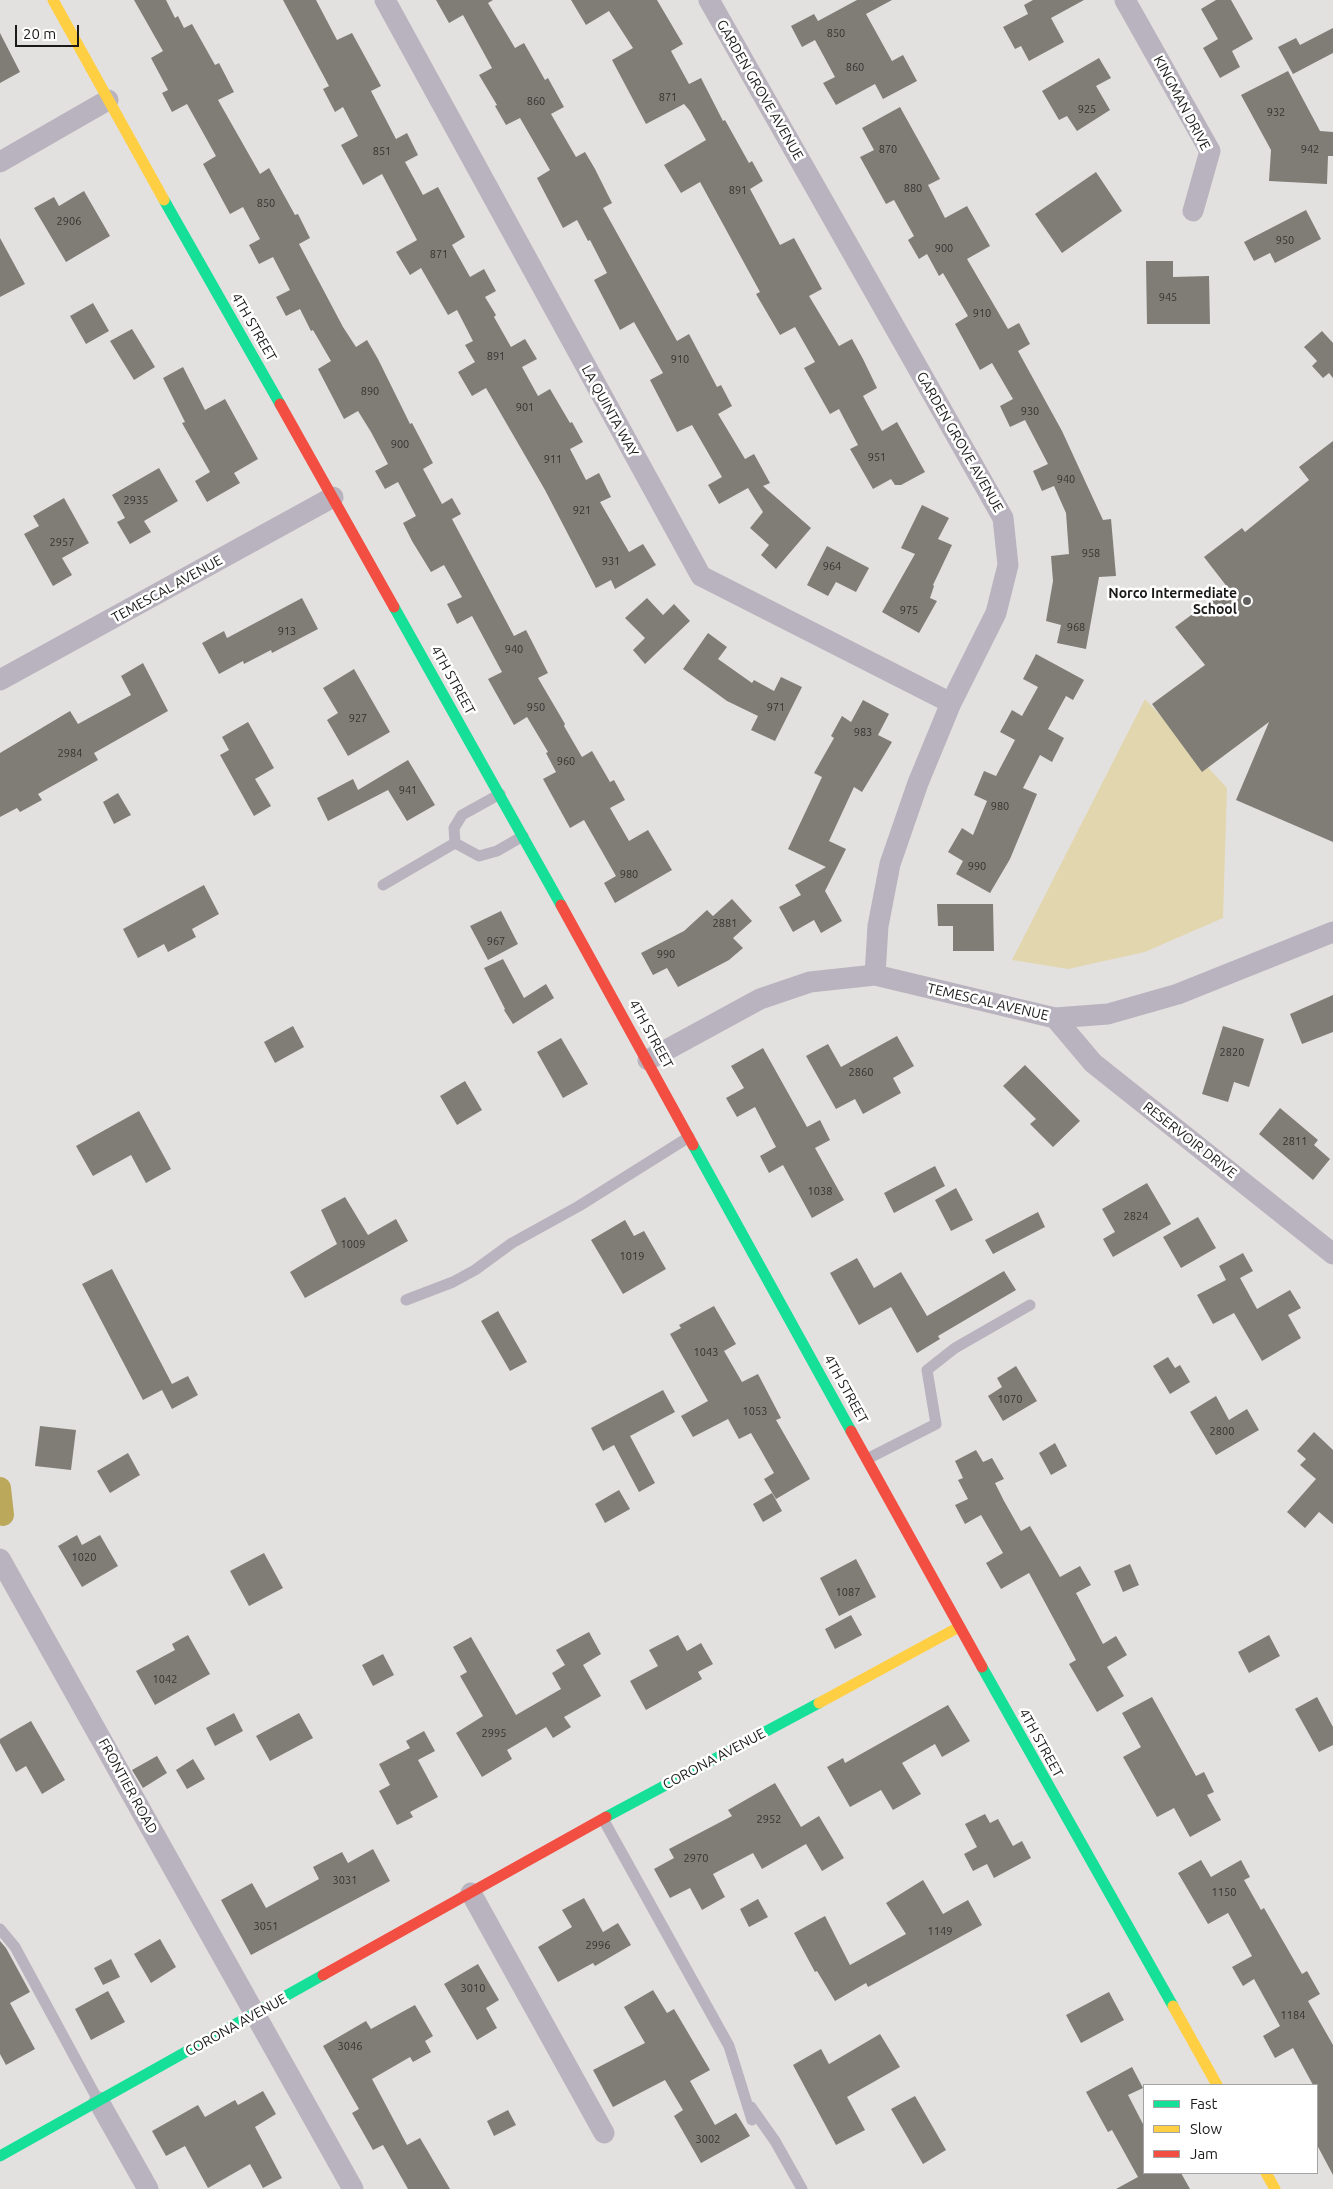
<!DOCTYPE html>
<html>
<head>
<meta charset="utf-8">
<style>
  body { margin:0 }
  #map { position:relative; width:1333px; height:2189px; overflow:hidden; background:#e3e1df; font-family:Ubuntu,sans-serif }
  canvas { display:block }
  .legend { position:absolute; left:1143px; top:2084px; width:175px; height:90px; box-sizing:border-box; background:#fff; border:1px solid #a4a3a3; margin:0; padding:6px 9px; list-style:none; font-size:15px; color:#1b1a19 }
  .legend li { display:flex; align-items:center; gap:10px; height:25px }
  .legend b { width:25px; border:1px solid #a4a3a3 }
  .scale { position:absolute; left:15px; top:25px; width:64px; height:22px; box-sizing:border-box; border:2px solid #1b1a19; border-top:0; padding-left:6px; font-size:15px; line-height:18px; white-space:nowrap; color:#1b1a19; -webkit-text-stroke:4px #fff; paint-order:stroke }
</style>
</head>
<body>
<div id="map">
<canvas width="1333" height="2189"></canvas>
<ul class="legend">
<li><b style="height:6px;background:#16e098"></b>Fast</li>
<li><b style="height:6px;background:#ffcf43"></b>Slow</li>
<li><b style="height:6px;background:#f24e42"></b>Jam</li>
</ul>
<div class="scale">20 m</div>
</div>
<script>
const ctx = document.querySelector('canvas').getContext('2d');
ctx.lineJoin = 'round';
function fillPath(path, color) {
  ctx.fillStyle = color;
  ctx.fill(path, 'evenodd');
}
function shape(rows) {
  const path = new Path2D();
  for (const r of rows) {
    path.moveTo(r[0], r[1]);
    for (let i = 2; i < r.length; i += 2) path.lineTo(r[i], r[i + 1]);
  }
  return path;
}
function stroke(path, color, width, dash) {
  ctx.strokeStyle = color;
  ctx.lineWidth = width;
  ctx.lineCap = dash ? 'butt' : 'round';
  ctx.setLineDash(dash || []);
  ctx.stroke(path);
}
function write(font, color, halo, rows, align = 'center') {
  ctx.font = font + ' Ubuntu,sans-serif';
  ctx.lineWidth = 5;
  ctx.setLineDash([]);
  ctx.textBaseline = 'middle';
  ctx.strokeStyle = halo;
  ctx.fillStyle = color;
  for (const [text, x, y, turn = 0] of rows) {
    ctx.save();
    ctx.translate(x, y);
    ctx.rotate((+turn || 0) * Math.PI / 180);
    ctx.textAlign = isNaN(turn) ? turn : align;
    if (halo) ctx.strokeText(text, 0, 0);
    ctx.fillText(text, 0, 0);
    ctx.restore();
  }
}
const green = shape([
  [1145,699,1227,788,1223,918,1145,952,1068,969,1012,960]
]);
const canal = shape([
  [0,1488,3,1515]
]);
const building = shape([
  [134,0,166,0,175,18,178,16,184,28,192,24,215,65,219,63,234,92,218,100,260,174,269,168,295,215,298,214,310,238,299,244,343,327,356,347,367,340,378,359,410,424,412,423,433,463,423,469,442,504,452,498,461,514,452,519,514,636,526,630,548,673,538,678,565,724,564,726,582,757,592,751,610,782,614,780,625,800,610,808,629,841,648,830,672,870,615,903,604,883,616,876,584,820,570,828,543,779,556,772,546,753,548,752,527,717,514,725,502,704,488,679,502,672,472,616,457,624,447,604,462,597,444,565,431,572,412,541,403,523,416,516,398,482,385,489,375,471,388,464,371,432,358,411,344,419,318,369,331,361,313,330,311,331,300,309,286,316,276,297,290,290,273,257,259,264,249,245,260,239,243,207,230,214,203,164,216,156,187,104,172,112,162,93,168,90,151,58,163,51],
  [283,0,316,0,337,40,352,33,381,86,371,91,396,139,407,133,418,155,405,162,423,195,438,187,465,237,452,245,470,277,484,269,496,291,485,297,496,315,494,317,511,347,525,339,537,359,522,367,538,396,550,389,570,423,572,422,583,442,570,449,586,480,599,473,611,497,600,502,629,552,643,544,656,565,615,589,611,580,596,588,545,490,486,388,472,396,458,372,475,362,465,345,473,341,457,310,448,315,421,268,410,275,396,252,417,240,382,174,363,185,341,145,358,136,343,107,335,112,323,89,329,86],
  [436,0,493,0,488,3,515,48,524,43,545,80,548,78,564,107,551,114,576,157,585,152,595,169,612,203,603,208,677,341,689,334,717,387,721,385,732,406,718,414,745,459,754,454,770,483,763,486,811,528,776,569,761,555,769,545,750,528,763,512,748,488,719,504,708,485,722,477,692,425,677,432,650,380,663,373,634,322,620,330,594,280,607,273,590,240,588,241,577,220,563,228,537,178,550,170,520,118,506,125,495,106,497,105,479,75,492,68,463,15,449,23],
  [571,0,657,0,683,44,671,51,689,84,701,78,723,121,725,120,749,163,752,161,763,181,750,189,780,245,794,238,822,289,809,296,839,346,852,339,863,359,877,388,863,396,882,431,897,422,925,472,901,485,895,485,891,479,873,489,850,449,858,445,839,409,830,414,804,368,815,362,795,327,780,335,756,294,760,292,700,182,681,193,664,165,706,140,690,111,684,104,646,124,612,60,633,48,609,11,586,25],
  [857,0,892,0,866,14,892,61,903,55,917,81,883,99,875,84,836,105,823,83,835,77,815,40,802,47,791,26,814,14,818,21],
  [1033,0,1084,0,1051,18,1064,42,1029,61,1021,46,1015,49,1003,27,1028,14,1024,5],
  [1216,0,1231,0,1253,39,1232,51,1240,67,1220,78,1203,48,1218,39,1201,9],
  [1333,28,1333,53,1293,74,1278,47,1296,38,1300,45],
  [0,33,20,72,0,83],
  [1099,58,1111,78,1096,86,1110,110,1077,131,1067,116,1059,120,1042,91],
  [1288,71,1320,131,1333,132,1333,156,1328,156,1327,184,1269,181,1271,150,1241,95],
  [900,107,940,179,928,185,945,218,967,206,990,246,967,259,1008,329,1019,323,1030,344,1018,351,1062,431,1103,520,1111,519,1116,576,1099,577,1086,649,1057,643,1061,625,1046,621,1053,581,1051,556,1069,554,1066,513,1054,486,1042,491,1033,471,1048,464,1025,420,1010,427,1000,406,1013,399,992,363,980,370,955,324,968,316,943,273,939,276,927,254,919,259,908,240,914,236,894,200,886,204,860,157,874,150,862,128],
  [1096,172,1122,211,1062,253,1035,214],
  [84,191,110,236,66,262,34,208,54,197,59,206],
  [1306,210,1321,239,1275,263,1270,253,1254,261,1244,242],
  [0,238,25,284,0,297],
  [1146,261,1173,261,1173,277,1209,276,1210,324,1147,324],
  [93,303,109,331,86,344,70,316],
  [132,329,155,367,134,380,110,341],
  [1322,331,1333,343,1333,378,1329,373,1323,378,1312,366,1317,361,1304,347],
  [183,367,205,410,225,399,258,459,234,473,240,483,207,502,195,481,210,472,182,423,185,422,163,378],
  [1333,441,1333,842,1236,800,1269,722,1202,772,1152,704,1205,665,1175,627,1228,588,1204,557,1242,528,1245,532,1309,480,1299,467],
  [159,468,178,501,144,521,151,532,130,544,117,522,125,518,112,495],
  [64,498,89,543,62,558,72,575,53,586,24,534,39,526,33,516],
  [922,505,949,518,938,539,952,545,933,585,934,586,930,598,937,601,919,633,882,612,915,554,901,548],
  [827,546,869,568,856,592,836,582,828,596,807,585],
  [302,598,318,629,272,653,271,650,244,664,243,661,219,674,202,643,224,631,227,638],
  [647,598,663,615,674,604,690,621,645,664,633,650,645,638,625,618],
  [708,633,727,647,718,659,752,683,754,680,774,691,781,677,802,687,775,741,751,730,758,716,727,701,683,669],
  [1036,654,1084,680,1073,700,1066,696,1048,729,1064,738,1052,762,1040,755,1023,788,1037,794,1010,859,990,893,956,874,963,861,948,852,962,828,973,835,987,801,974,795,984,771,996,776,1015,740,1000,732,1012,710,1022,716,1038,687,1023,679],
  [143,663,168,711,94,753,98,760,38,794,42,800,20,812,17,808,0,817,0,753,70,711,78,724,131,695,121,676],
  [354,669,390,732,348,756,327,720,338,713,323,688],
  [863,700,889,714,878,735,892,742,862,792,854,787,829,841,846,849,825,891,842,921,821,933,814,920,793,932,779,907,801,895,795,885,826,867,788,849,822,777,814,773,834,738,831,736,842,716,851,722],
  [248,722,274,768,255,779,271,806,254,816,220,755,229,750,222,737],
  [408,760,435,805,407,821,388,790,328,821,317,798,353,779,358,790],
  [118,793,131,815,114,824,103,802],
  [204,885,219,914,192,929,196,937,168,952,164,944,138,958,123,929],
  [732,899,752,921,733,938,743,948,729,960,678,987,667,968,653,975,641,953,684,931,707,910,713,916],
  [937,904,993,904,994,951,953,951,953,926,938,926],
  [501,911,518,944,488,960,470,926],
  [503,959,524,998,546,984,554,998,513,1024,504,1010,505,1009,484,968],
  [1333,995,1333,1032,1302,1044,1290,1014],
  [293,1026,304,1047,275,1063,264,1042],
  [1223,1026,1264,1039,1249,1087,1234,1082,1228,1102,1202,1094],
  [897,1036,914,1066,893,1078,901,1093,863,1114,855,1099,836,1109,806,1056,828,1044,841,1067],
  [561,1038,588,1084,563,1098,537,1052],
  [763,1048,807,1127,820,1120,830,1140,815,1148,844,1200,812,1218,783,1165,769,1173,760,1156,776,1147,755,1107,737,1117,726,1098,744,1088,731,1066],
  [1025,1065,1080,1121,1053,1147,1030,1124,1036,1119,1003,1086],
  [465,1081,482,1110,457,1125,440,1096],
  [1280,1108,1318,1140,1314,1145,1330,1159,1313,1180,1259,1134],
  [139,1111,171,1169,146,1183,131,1155,93,1176,76,1146],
  [935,1166,945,1186,894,1213,884,1193],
  [1147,1183,1171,1224,1113,1257,1103,1239,1115,1232,1102,1209],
  [956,1188,973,1220,951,1231,935,1200],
  [345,1197,368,1235,396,1219,408,1241,305,1298,290,1272,337,1244,321,1210],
  [1038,1212,1045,1227,993,1254,985,1240],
  [1198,1217,1216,1248,1181,1268,1163,1237],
  [625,1220,634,1236,644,1231,666,1269,623,1294,591,1240],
  [1243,1253,1253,1271,1240,1278,1257,1309,1290,1290,1301,1308,1288,1315,1301,1338,1262,1361,1234,1313,1213,1324,1197,1295,1226,1280,1219,1266],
  [857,1258,874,1288,901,1272,927,1316,1004,1271,1016,1290,938,1336,940,1339,917,1353,891,1307,859,1325,830,1273],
  [112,1269,172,1384,188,1376,198,1395,172,1409,162,1390,143,1400,82,1284],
  [714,1306,736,1344,724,1351,742,1382,758,1374,781,1418,776,1420,810,1479,776,1499,764,1479,774,1473,751,1433,739,1439,728,1419,693,1437,681,1416,708,1401,670,1334,681,1328,679,1325],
  [498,1311,527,1362,510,1371,481,1321],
  [1168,1357,1175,1368,1180,1365,1190,1382,1170,1394,1153,1366],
  [1016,1366,1037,1401,1003,1421,988,1396,1002,1387,997,1378],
  [663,1390,675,1412,630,1436,655,1483,639,1492,614,1445,603,1451,591,1428],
  [1216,1396,1229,1420,1247,1409,1259,1430,1216,1455,1190,1412],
  [40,1426,76,1430,71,1470,35,1466],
  [1314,1432,1333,1450,1333,1524,1319,1512,1305,1528,1287,1512,1316,1479,1300,1465,1306,1459,1297,1451],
  [1055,1443,1067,1466,1051,1475,1039,1453],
  [976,1450,983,1462,992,1458,1004,1479,995,1483,1004,1501,1021,1531,1030,1526,1060,1577,1080,1566,1091,1585,1076,1593,1103,1644,1116,1636,1127,1655,1107,1667,1124,1696,1097,1712,1069,1664,1076,1660,1029,1573,1001,1589,986,1563,1003,1553,981,1515,965,1524,955,1505,968,1499,958,1480,963,1478,955,1461],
  [128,1453,140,1475,110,1493,97,1471],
  [619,1490,630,1509,605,1523,595,1504],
  [772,1493,782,1511,763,1522,753,1504],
  [77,1535,82,1545,100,1535,118,1566,82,1587,58,1546],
  [264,1553,283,1588,249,1606,230,1571],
  [856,1559,876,1597,839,1616,820,1578],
  [1130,1564,1139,1585,1123,1592,1114,1571],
  [851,1615,862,1635,835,1649,825,1629],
  [589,1632,601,1654,583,1665,601,1696,564,1717,571,1727,553,1738,546,1727,507,1750,512,1759,482,1777,456,1733,483,1716,460,1676,467,1672,453,1647,471,1637,516,1715,561,1689,552,1673,565,1665,556,1650],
  [188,1635,210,1674,155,1705,136,1671,175,1650,172,1644],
  [678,1635,687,1651,701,1643,713,1664,698,1672,702,1679,646,1710,630,1681,658,1666,649,1650],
  [1269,1635,1280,1656,1249,1673,1238,1652],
  [383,1654,394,1675,373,1686,362,1665],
  [1152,1697,1196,1776,1204,1772,1214,1792,1207,1795,1221,1820,1190,1837,1174,1808,1157,1817,1123,1757,1141,1747,1122,1713],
  [1317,1697,1333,1727,1333,1745,1319,1752,1295,1709],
  [948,1705,970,1741,942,1757,935,1744,902,1763,921,1794,893,1810,881,1790,850,1807,827,1767,843,1758,845,1763],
  [234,1713,243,1731,215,1746,206,1728],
  [299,1713,313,1738,270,1761,256,1736],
  [31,1721,65,1780,42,1794,26,1766,16,1772,0,1743,0,1739],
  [424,1731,435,1751,418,1760,438,1797,410,1812,413,1817,397,1825,379,1791,390,1785,379,1764,410,1748,406,1741],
  [157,1756,167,1773,143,1788,132,1770],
  [193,1759,205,1779,187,1789,176,1770],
  [775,1783,801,1827,819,1816,844,1858,822,1871,806,1844,762,1869,753,1853,713,1874,725,1897,702,1910,690,1888,670,1898,654,1869,674,1858,669,1849,732,1816,728,1810],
  [985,1814,990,1823,998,1819,1013,1846,1022,1841,1031,1858,994,1878,987,1864,973,1871,964,1854,977,1847,965,1824],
  [373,1849,390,1881,251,1955,221,1900,252,1883,266,1908,319,1879,313,1867,342,1852,348,1863],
  [1201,1860,1211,1877,1241,1860,1250,1877,1244,1880,1261,1910,1264,1908,1302,1974,1307,1971,1320,1994,1308,2001,1333,2045,1333,2175,1317,2145,1317,2085,1313,2085,1293,2048,1275,2058,1263,2036,1280,2026,1254,1979,1243,1986,1232,1967,1252,1956,1228,1913,1208,1924,1178,1873],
  [923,1880,943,1914,968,1900,982,1925,868,1987,866,1983,835,2001,817,1971,815,1972,794,1933,825,1916,850,1965,906,1934,886,1903],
  [584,1898,603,1932,618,1923,631,1945,595,1966,593,1963,558,1982,538,1947,572,1927,562,1910],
  [758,1899,768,1917,749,1927,740,1909],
  [160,1939,176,1967,151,1983,134,1954],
  [0,1941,6,1948,30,1992,10,2003,35,2049,6,2065,0,2054],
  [111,1959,120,1977,103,1985,94,1968],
  [478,1964,499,2000,486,2008,497,2028,477,2040,444,1984],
  [653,1990,667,2013,674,2009,710,2070,690,2081,715,2125,736,2113,750,2136,701,2163,674,2116,683,2110,665,2080,613,2107,593,2070,645,2043,624,2007],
  [108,1991,125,2022,91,2040,75,2009],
  [1109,1992,1124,2020,1081,2043,1066,2015],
  [415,2005,433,2036,425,2041,431,2052,413,2062,410,2057,372,2079,407,2145,420,2138,450,2189,408,2189,383,2145,373,2150,352,2113,359,2109,323,2046,366,2021,371,2029],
  [880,2034,900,2067,847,2097,865,2130,836,2145,793,2065,821,2049,829,2064],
  [1132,2067,1143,2088,1128,2095,1144,2126,1144,2173,1181,2173,1190,2189,1116,2189,1138,2177,1112,2130,1108,2132,1086,2092],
  [263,2091,276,2114,255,2127,282,2178,263,2188,250,2164,208,2188,185,2146,166,2156,152,2131,198,2105,205,2117,235,2100,238,2105],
  [915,2096,946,2150,923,2164,891,2109],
  [508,2110,516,2125,494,2136,487,2121]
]);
const lane = shape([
  [455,843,479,856,497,851,523,836],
  [383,885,455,843,454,828,462,815,500,794],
  [406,1300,453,1282,475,1270,512,1243,579,1206,689,1137],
  [867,1459,936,1424,927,1370,955,1348,1030,1305],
  [603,1819,729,2046,752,2120],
  [0,1929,15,1947,99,2102],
  [751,2107,775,2141,802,2189]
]);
const street = shape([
  [385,0,701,576,951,703],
  [709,0,1003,518,1008,565,996,613,951,703,918,783,890,864,878,926,875,975],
  [1125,0,1210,151,1193,211],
  [0,162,108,100],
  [0,680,333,497],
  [1055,1018,1093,1063,1333,1254],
  [648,1060,760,999,810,982,875,975,1055,1018,1108,1014,1178,994,1333,932],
  [0,1559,353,2189],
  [471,1893,604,2133],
  [99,2102,148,2189]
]);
const fast = shape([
  [164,200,280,404],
  [394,607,561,905],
  [693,1145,851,1431],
  [982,1667,1173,2006],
  [606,1817,819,1703],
  [0,2156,323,1975]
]);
const slow = shape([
  [53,0,164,200],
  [819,1703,959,1627],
  [1173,2006,1217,2085],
  [1266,2173,1275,2189]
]);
const jam = shape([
  [280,404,394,607],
  [561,905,693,1145],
  [851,1431,982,1667],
  [323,1975,606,1817]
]);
const markers = [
  [1247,601,5,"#61605e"]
];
const numberNames = [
  ["850",836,33],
  ["860",855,67],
  ["871",668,97],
  ["860",536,101],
  ["925",1087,109],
  ["932",1276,112],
  ["870",888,149],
  ["942",1310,149],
  ["851",382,151],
  ["880",913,188],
  ["891",738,190],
  ["850",266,203],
  ["2906",69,221],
  ["950",1285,240],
  ["900",944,248],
  ["871",439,254],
  ["945",1168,297],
  ["910",982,313],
  ["891",496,356],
  ["910",680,359],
  ["890",370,391],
  ["901",525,407],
  ["930",1030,411],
  ["900",400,444],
  ["951",877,457],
  ["911",553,459],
  ["940",1066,479],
  ["2935",136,500],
  ["921",582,510],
  ["2957",62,542],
  ["958",1091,553],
  ["931",611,561],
  ["964",832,566],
  ["975",909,610],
  ["968",1076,627],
  ["913",287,631],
  ["940",514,649],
  ["950",536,707],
  ["971",776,707],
  ["927",358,718],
  ["983",863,732],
  ["2984",70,753],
  ["960",566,761],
  ["941",408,790],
  ["980",1000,806],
  ["990",977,866],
  ["980",629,874],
  ["2881",725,923],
  ["967",496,941],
  ["990",666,954],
  ["2820",1232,1052],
  ["2860",861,1072],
  ["2811",1295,1141],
  ["1038",820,1191],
  ["2824",1136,1216],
  ["1009",353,1244],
  ["1019",632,1256],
  ["1043",706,1352],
  ["1070",1010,1399],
  ["1053",755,1411],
  ["2800",1222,1431],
  ["1020",84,1557],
  ["1087",848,1592],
  ["1042",165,1679],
  ["2995",494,1733],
  ["2952",769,1819],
  ["2970",696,1858],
  ["3031",345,1880],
  ["1150",1224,1892],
  ["3051",266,1926],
  ["1149",940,1931],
  ["2996",598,1945],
  ["3010",473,1988],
  ["1184",1293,2015],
  ["3046",350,2046],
  ["3002",708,2139]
];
const streetNames = [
  ["GARDEN GROVE AVENUE",760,90,60],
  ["KINGMAN DRIVE",1182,103,62],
  ["4TH STREET",254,327,60],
  ["LA QUINTA WAY",610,411,61],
  ["GARDEN GROVE AVENUE",960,442,60],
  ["TEMESCAL AVENUE",167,589,-29],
  ["4TH STREET",453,680,61],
  ["TEMESCAL AVENUE",988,1002,13],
  ["4TH STREET",651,1034,61],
  ["RESERVOIR DRIVE",1190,1140,38],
  ["4TH STREET",846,1389,61],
  ["4TH STREET",1041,1743,61],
  ["CORONA AVENUE",714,1759,-28],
  ["FRONTIER ROAD",128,1786,61],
  ["CORONA AVENUE",236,2025,-29]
];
const poiNames = [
  ["Norco Intermediate",1237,593],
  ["School",1237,609]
];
fillPath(green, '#e2d6af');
stroke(canal, '#bca85b', 22);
fillPath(building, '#7f7d76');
stroke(lane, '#b8b3be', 11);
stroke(street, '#b8b3be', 21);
stroke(fast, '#16e098', 11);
stroke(slow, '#ffcf43', 11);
stroke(jam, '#f24e42', 11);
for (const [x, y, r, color] of markers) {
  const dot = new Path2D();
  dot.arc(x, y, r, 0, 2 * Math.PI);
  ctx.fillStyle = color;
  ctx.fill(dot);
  stroke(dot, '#fff', 2);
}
write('11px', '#343330', null, numberNames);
write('14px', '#1b1a19', '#fff', streetNames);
write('bold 14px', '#1b1a19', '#fff', poiNames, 'right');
</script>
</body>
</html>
